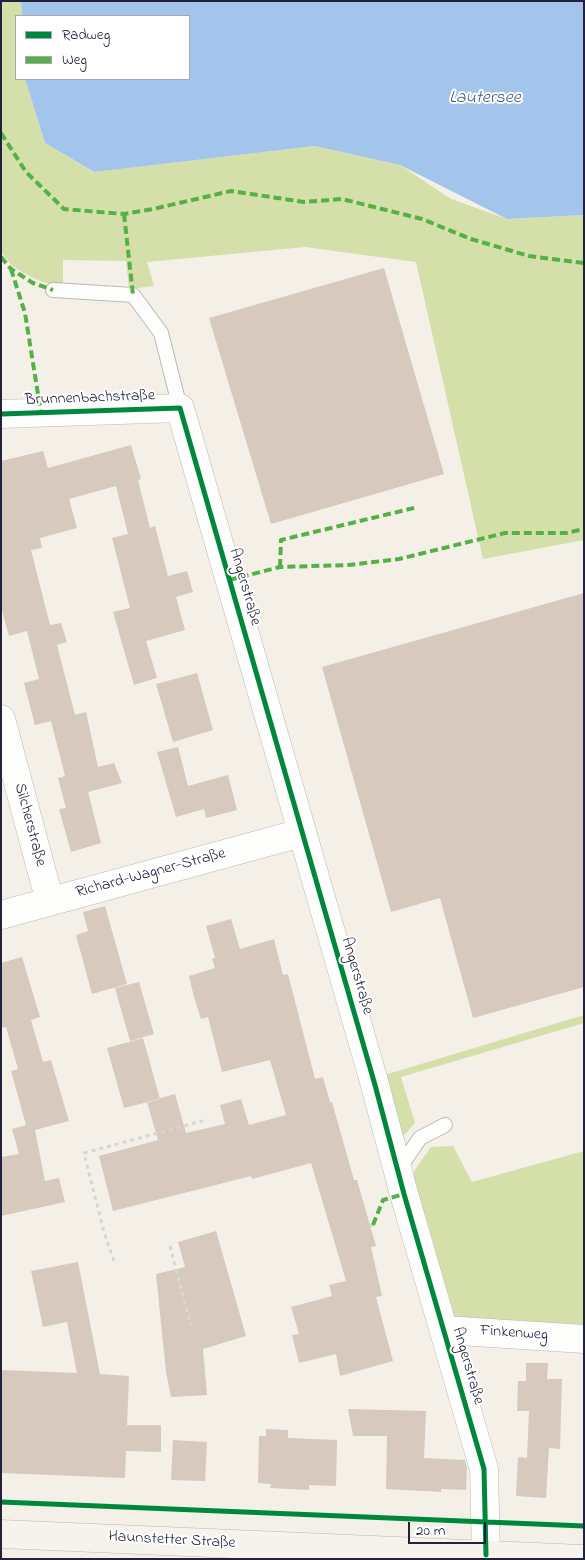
<!DOCTYPE html>
<html>
<head>
<meta charset="utf-8">
<style>
  body { margin:0 }
  #map { position:relative; width:585px; height:1560px; overflow:hidden; background:#f4f0e8; font-family:"Indie Flower",sans-serif }
  canvas { display:block }
  .frame { position:absolute; inset:0; border:2px solid #22223b; pointer-events:none }
  .legend { position:absolute; left:15px; top:15px; width:175px; height:65px; box-sizing:border-box; background:#fff; border:1px solid #a7a7b1; margin:0; padding:6px 9px; list-style:none; font-size:15px; color:#22223b }
  .legend li { display:flex; align-items:center; gap:10px; height:25px }
  .legend b { width:25px; border:1px solid #a7a7b1 }
  .scale { position:absolute; left:408px; top:1522px; width:78px; height:22px; box-sizing:border-box; border:2px solid #22223b; border-top:0; padding-left:6px; font-size:15px; line-height:18px; white-space:nowrap; color:#22223b; -webkit-text-stroke:4px #fff; paint-order:stroke }
</style>
</head>
<body>
<div id="map">
<canvas width="585" height="1560"></canvas>
<div class="frame"></div>
<ul class="legend">
<li><b style="height:6px;background:#00873e"></b>Radweg</li>
<li><b style="height:6px;background:#55b146"></b>Weg</li>
</ul>
<div class="scale">20 m</div>
</div>
<script>
const ctx = document.querySelector('canvas').getContext('2d');
ctx.lineJoin = 'round';
function fillPath(path, color) {
  ctx.fillStyle = color;
  ctx.fill(path, 'evenodd');
}
function shape(rows) {
  const path = new Path2D();
  for (const r of rows) {
    path.moveTo(r[0], r[1]);
    for (let i = 2; i < r.length; i += 2) path.lineTo(r[i], r[i + 1]);
  }
  return path;
}
function stroke(path, color, width, dash) {
  ctx.strokeStyle = color;
  ctx.lineWidth = width;
  ctx.lineCap = dash ? 'butt' : 'round';
  ctx.setLineDash(dash || []);
  ctx.stroke(path);
}
function write(font, color, halo, rows, align = 'center') {
  ctx.font = font + ' "Indie Flower",sans-serif';
  ctx.lineWidth = 4;
  ctx.setLineDash([]);
  ctx.textBaseline = 'middle';
  ctx.strokeStyle = halo;
  ctx.fillStyle = color;
  for (const [text, x, y, turn = 0] of rows) {
    ctx.save();
    ctx.translate(x, y);
    ctx.rotate((+turn || 0) * Math.PI / 180);
    ctx.textAlign = isNaN(turn) ? turn : align;
    if (halo) ctx.strokeText(text, 0, 0);
    ctx.fillText(text, 0, 0);
    ctx.restore();
  }
}
const green = shape([
  [1,1,21,1,22,16,16,16,16,79,25,79,45,143,93,172,315,146,400,165,451,199,507,219,584,215,584,540,483,559,416,262,305,247,147,262,154,286,129,289,126,261,63,260,63,285,53,285,35,279,12,266,1,252],
  [584,1015,584,1023,401,1077,415,1123,399,1141,381,1076],
  [453,1146,472,1182,584,1151,584,1335,445,1325,410,1177,431,1147]
]);
const water = shape([
  [21,1,584,1,584,215,507,219,400,165,315,146,94,172,45,143,25,79,189,79,189,16,22,16]
]);
const building = shape([
  [384,268,444,474,271,524,209,318],
  [131,445,141,479,138,480,150,528,155,526,168,576,187,571,193,592,176,597,185,630,146,641,157,678,134,685,113,612,130,608,112,538,128,534,116,486,69,499,77,528,40,538,42,548,31,550,50,625,61,623,67,642,57,645,75,715,86,712,98,767,114,763,122,783,88,792,101,843,71,852,59,809,66,808,58,778,65,776,51,721,35,725,24,683,39,679,27,631,9,636,1,607,1,461,43,451,48,468],
  [584,593,584,987,473,1018,440,898,391,912,322,667],
  [197,673,213,730,173,742,156,684],
  [178,747,188,786,228,775,237,810,206,818,204,809,176,817,157,752],
  [105,906,127,984,92,994,76,935,88,931,83,912],
  [231,919,240,949,274,939,283,975,288,974,315,1079,323,1077,330,1102,332,1102,354,1180,357,1180,376,1246,371,1247,382,1296,376,1297,393,1361,340,1376,336,1354,299,1363,292,1335,299,1334,291,1307,332,1296,329,1285,346,1281,311,1163,252,1179,251,1176,113,1211,99,1156,158,1140,147,1102,175,1094,186,1133,225,1124,220,1105,241,1099,249,1125,286,1115,270,1060,222,1072,208,1017,201,1019,194,997,189,976,215,968,212,959,215,958,206,926],
  [22,957,40,1017,31,1020,43,1062,51,1060,69,1121,35,1130,45,1181,59,1178,65,1202,1,1216,1,1157,19,1154,12,1129,26,1125,11,1071,18,1069,6,1027,1,1028,1,963],
  [139,982,154,1034,130,1041,115,988],
  [143,1038,160,1099,124,1108,107,1048],
  [216,1231,246,1336,203,1349,207,1395,171,1397,166,1372,156,1274,185,1267,178,1242],
  [78,1262,100,1374,129,1376,127,1425,161,1425,161,1452,126,1451,125,1478,1,1473,1,1370,77,1373,67,1322,43,1327,31,1271],
  [526,1363,548,1363,547,1379,562,1379,560,1449,549,1448,546,1498,516,1496,518,1457,527,1458,529,1411,517,1411,518,1381,526,1381],
  [348,1409,426,1411,424,1458,465,1460,467,1468,466,1490,441,1489,441,1492,386,1489,387,1436,353,1436],
  [266,1429,288,1430,288,1438,337,1440,336,1486,309,1485,309,1490,270,1488,271,1484,258,1483,259,1436,266,1436],
  [173,1440,207,1442,205,1481,171,1480]
]);
const path = shape([
  [370,1226,373,1225],
  [170,1246,191,1326],
  [114,1261,104,1232,84,1153,206,1120]
]);
const lane = shape([
  [53,290,133,295,161,333,180,408],
  [398,1170,420,1138,445,1125]
]);
const street = shape([
  [1,414,180,408,375,1085,404,1194,484,1469,486,1555],
  [1,719,50,902],
  [1,915,301,833],
  [444,1330,584,1339]
]);
const secondary = shape([
  [1,1534,582,1559]
]);
const quiet = shape([
  [1,133,26,172,64,209,124,214,153,209,231,191,304,202,342,199,422,219,471,239,529,256,584,263],
  [124,214,133,295],
  [1,257,11,269,33,283,53,290],
  [11,269,25,313,41,413],
  [280,567,281,540,418,507],
  [229,580,280,567,349,565,399,559,505,533,566,533,584,529],
  [373,1225,383,1200,404,1194]
]);
const cycleway = shape([
  [1,414,180,408,375,1085,404,1194,484,1469,486,1555],
  [1,1502,584,1526]
]);
const streetNames = [
  ["Brunnenbachstraße",90,399,-2],
  ["Angerstraße",244,587,74],
  ["Silcherstraße",29,825,75],
  ["Richard-Wagner-Straße",151,874,-15],
  ["Angerstraße",356,976,74],
  ["Finkenweg",514,1334,4],
  ["Angerstraße",467,1366,74],
  ["Haunstetter Straße",172,1541,3]
];
const waterNames = [
  ["Lautersee",485,99]
];
fillPath(green, '#d4dfa9');
fillPath(water, '#a3c5ec');
fillPath(building, '#d7c9be');
stroke(lane, '#bbb9b6', 16);
stroke(street, '#bbb9b6', 29);
stroke(secondary, '#bbb9b6', 29);
stroke(path, '#d6d6d4', 3, [4, 4]);
stroke(lane, '#fdfdfc', 14);
stroke(street, '#fdfdfc', 28);
stroke(secondary, '#f6f3ed', 28);
stroke(quiet, '#55b146', 4, [8, 4]);
stroke(cycleway, '#00873e', 5);
write('16px', '#22223b', '#fff', streetNames);
write('italic 18px', '#485c82', '#fff', waterNames);
</script>
</body>
</html>
